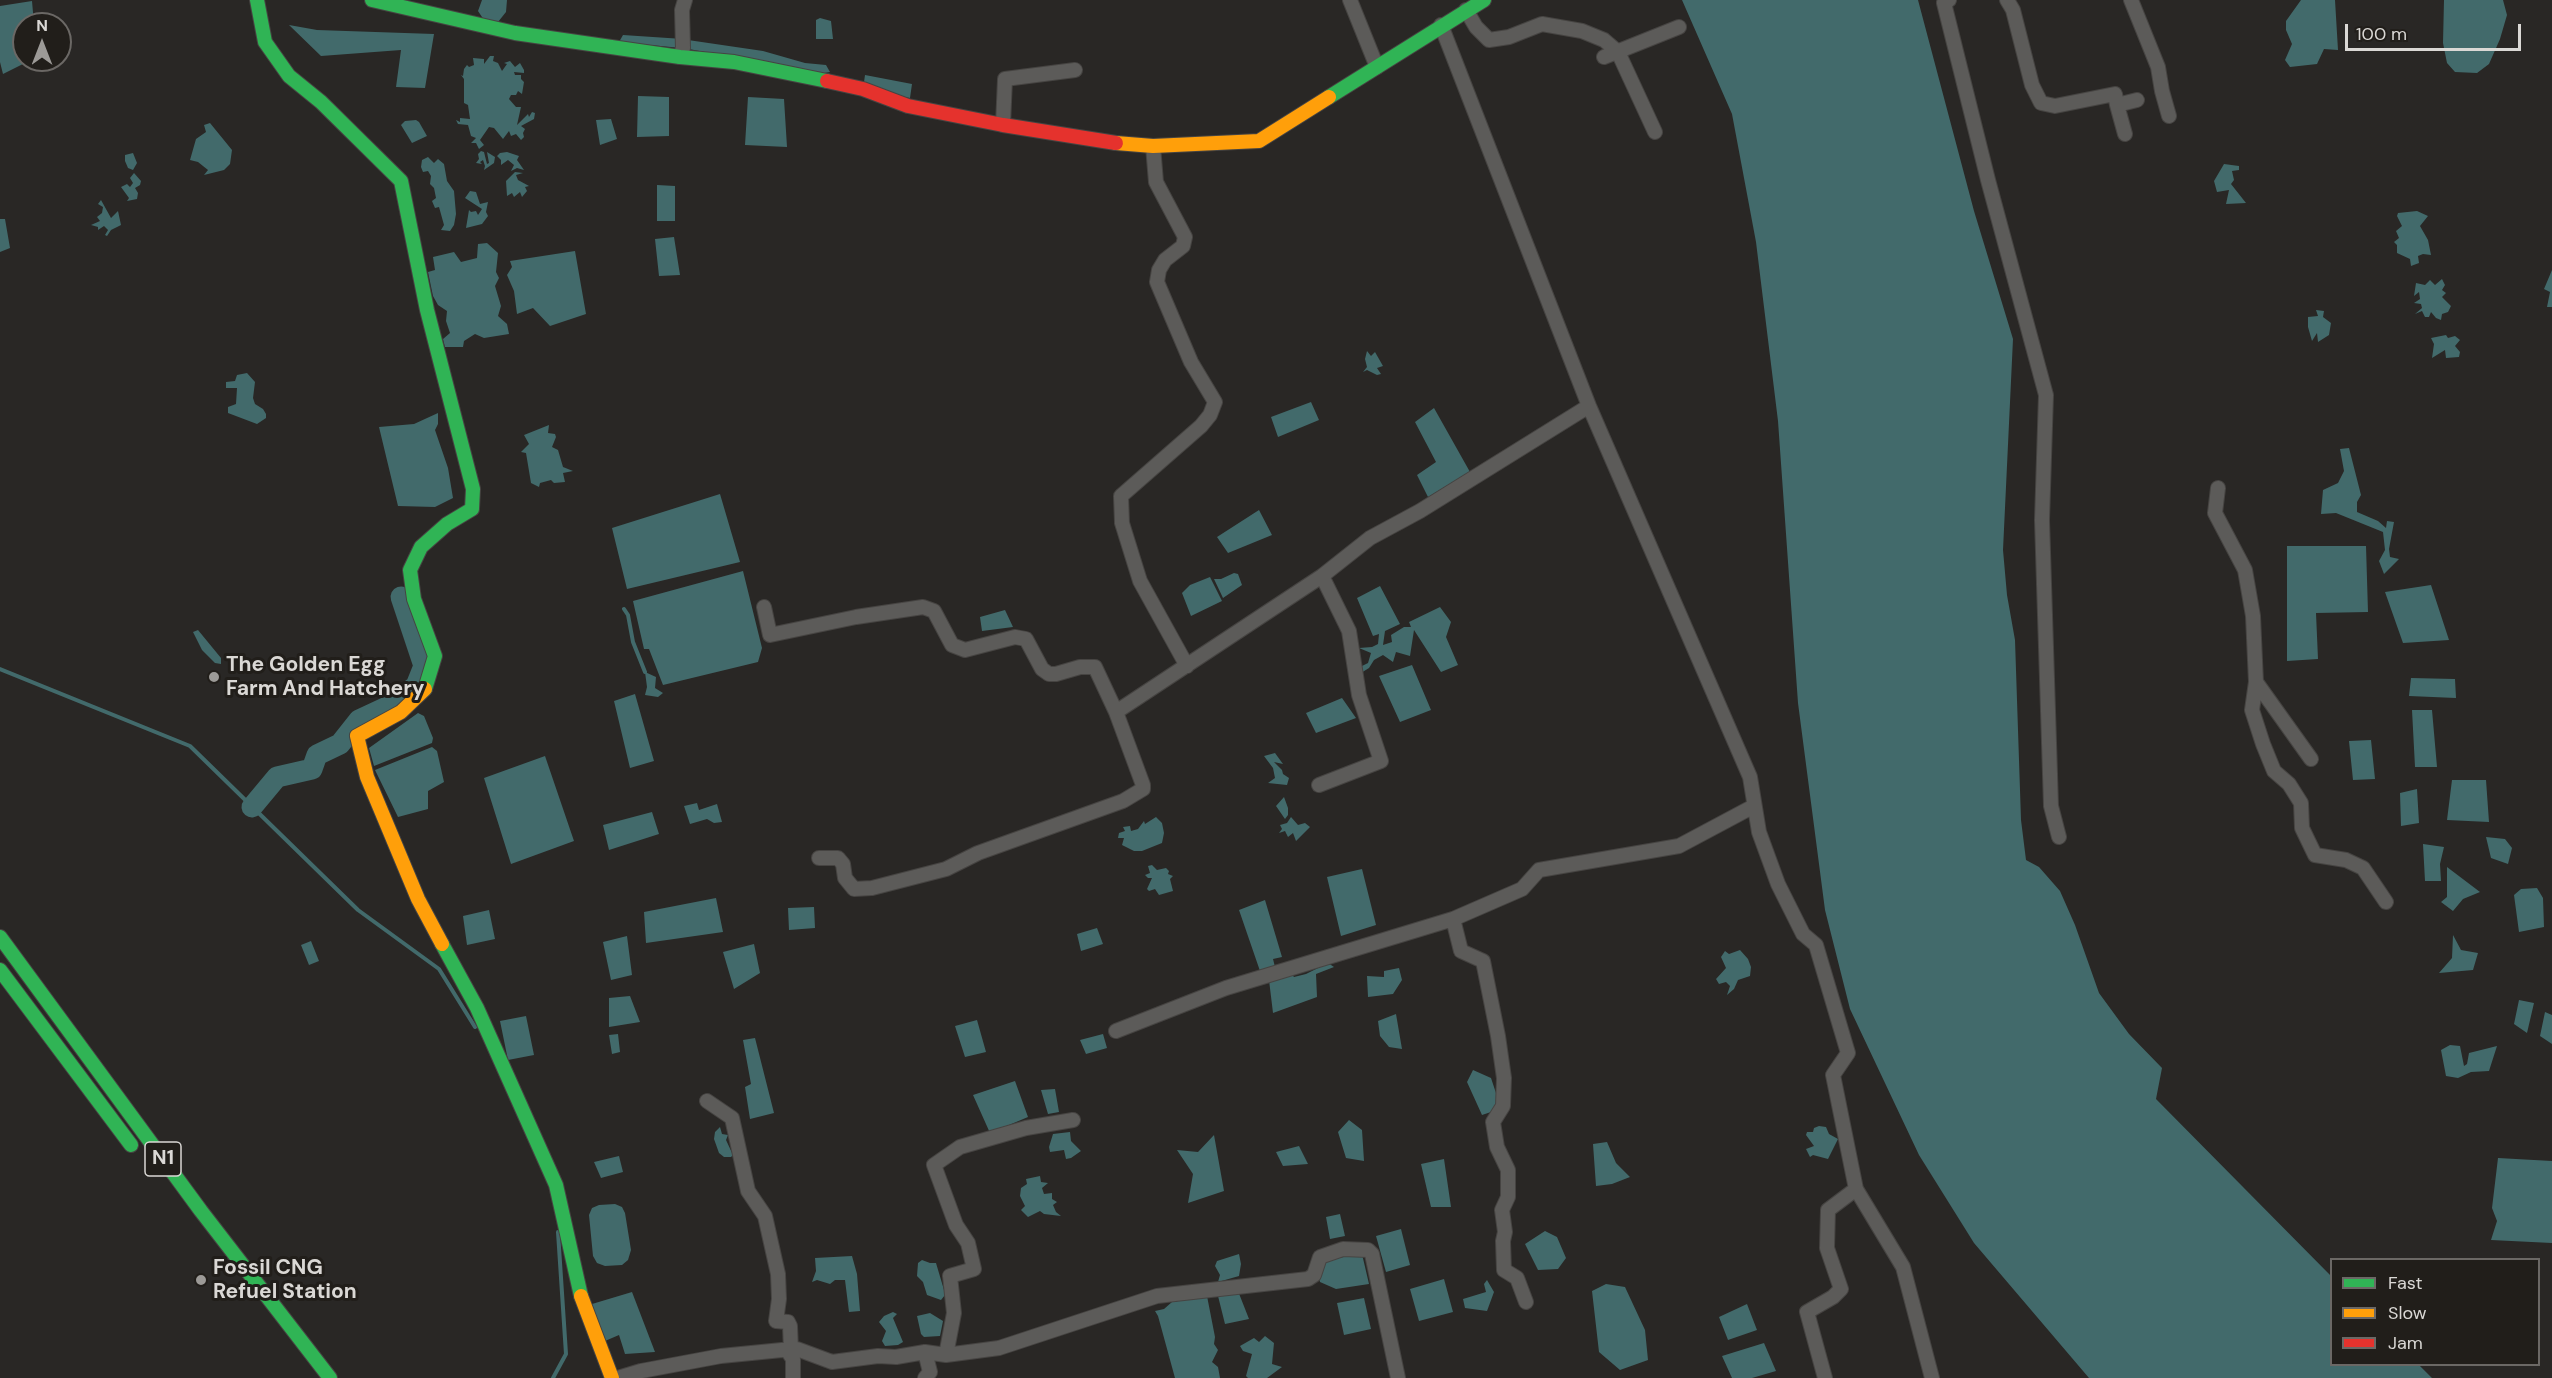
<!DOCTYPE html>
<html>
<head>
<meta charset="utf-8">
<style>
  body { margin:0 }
  #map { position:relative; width:2552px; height:1378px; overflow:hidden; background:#292725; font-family:"DM Sans",sans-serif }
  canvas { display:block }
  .legend { position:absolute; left:2330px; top:1258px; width:210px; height:108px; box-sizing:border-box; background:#211e1a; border:2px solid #6b6865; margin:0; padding:8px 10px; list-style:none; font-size:18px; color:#dad8d5 }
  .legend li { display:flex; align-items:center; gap:12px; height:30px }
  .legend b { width:30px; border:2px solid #6b6865 }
  .north { position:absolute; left:12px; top:12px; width:60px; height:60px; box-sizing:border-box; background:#211e1a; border:2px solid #6b6865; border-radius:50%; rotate:0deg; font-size:16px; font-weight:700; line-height:24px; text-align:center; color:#dad8d5 }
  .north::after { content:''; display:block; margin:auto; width:21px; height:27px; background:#9c9a97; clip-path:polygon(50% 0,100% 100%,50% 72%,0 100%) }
  .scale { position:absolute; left:2345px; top:24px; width:176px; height:27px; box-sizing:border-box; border:3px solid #dad8d5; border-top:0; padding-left:8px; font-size:18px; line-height:21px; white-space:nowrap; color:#dad8d5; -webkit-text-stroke:4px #211e1a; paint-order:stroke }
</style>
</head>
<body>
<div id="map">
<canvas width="2552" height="1378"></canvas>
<ul class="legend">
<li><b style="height:8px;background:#30b455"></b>Fast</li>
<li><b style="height:8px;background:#ff9f0a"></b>Slow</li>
<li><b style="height:8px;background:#e5322d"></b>Jam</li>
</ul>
<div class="north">N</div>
<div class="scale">100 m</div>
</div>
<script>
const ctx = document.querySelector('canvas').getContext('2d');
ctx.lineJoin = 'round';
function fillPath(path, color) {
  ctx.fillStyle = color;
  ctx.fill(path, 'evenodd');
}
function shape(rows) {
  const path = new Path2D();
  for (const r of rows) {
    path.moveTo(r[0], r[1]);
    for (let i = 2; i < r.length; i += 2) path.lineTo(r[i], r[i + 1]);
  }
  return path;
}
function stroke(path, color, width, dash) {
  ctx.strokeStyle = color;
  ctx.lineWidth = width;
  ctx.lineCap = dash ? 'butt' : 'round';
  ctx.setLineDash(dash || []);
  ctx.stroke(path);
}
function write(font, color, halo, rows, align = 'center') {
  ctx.font = font + ' "DM Sans",sans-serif';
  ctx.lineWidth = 6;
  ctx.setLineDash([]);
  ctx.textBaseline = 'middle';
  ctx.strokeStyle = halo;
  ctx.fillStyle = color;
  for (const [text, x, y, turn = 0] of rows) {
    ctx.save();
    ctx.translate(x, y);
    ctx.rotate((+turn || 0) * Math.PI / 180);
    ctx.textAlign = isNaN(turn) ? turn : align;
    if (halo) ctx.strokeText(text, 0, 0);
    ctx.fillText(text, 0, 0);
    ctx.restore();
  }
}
const water = shape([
  [482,0,507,0,506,12,498,22,484,20,478,11],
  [1682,0,1918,0,1974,211,2013,339,2003,550,2007,595,2015,640,2021,820,2026,860,2039,867,2060,891,2075,925,2099,993,2129,1034,2162,1068,2156,1099,2331,1276,2332,1364,2419,1365,2432,1378,2089,1378,1974,1243,1919,1155,1850,1009,1825,910,1798,703,1778,421,1756,242,1732,114],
  [2301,0,2335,0,2338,50,2324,49,2317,64,2290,67,2285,60,2292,44,2286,30,2286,21],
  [2444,0,2503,0,2507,15,2500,39,2489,64,2477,73,2455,72,2447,63,2443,43],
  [32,1,34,24,24,24,24,60,31,60,3,74,0,62,0,6],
  [820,18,831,21,833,39,816,39,816,20],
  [289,25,317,30,434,34,425,88,396,87,401,50,321,56],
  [623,35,683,39,681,48,619,42],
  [688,40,763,51,805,63,826,65,830,72,818,74,689,49],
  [490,56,494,56,493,61,498,63,502,71,507,64,504,63,510,61,515,67,520,63,524,70,524,73,514,72,515,75,521,75,521,79,524,82,522,94,518,91,516,95,511,95,509,99,516,107,521,107,517,125,528,114,529,117,532,112,535,113,534,119,521,126,525,129,523,133,524,137,521,140,516,134,511,136,509,131,503,139,494,128,489,127,480,140,484,145,479,149,476,143,471,143,476,138,471,136,468,125,458,124,456,120,460,122,460,118,470,119,468,105,464,103,464,79,461,75,463,76,464,69,467,65,469,67,474,65,473,58,484,59,484,64],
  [865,75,912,84,910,98,863,89],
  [638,96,669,97,669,136,637,137],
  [748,97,784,99,787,147,745,145],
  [611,119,617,139,600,145,596,120],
  [416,120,419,122,427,136,412,143,401,125,405,121],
  [210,123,232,150,230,164,224,170,204,175,208,170,198,162,190,160,196,139,206,132,204,125],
  [481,151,484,152,487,164,489,163,487,152,495,157,494,163,484,170,485,166,483,160,480,162,482,164,476,163,479,159,478,154],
  [507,152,519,156,517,160,524,170,517,168,511,171,514,165,508,160,501,165,501,160,497,156,500,153],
  [133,153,137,163,133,170,128,168,125,161,125,155],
  [428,157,434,163,438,159,444,164,447,181,454,191,456,214,454,225,450,231,441,230,444,225,439,207,435,208,432,201,436,198,434,188,430,184,431,176,428,171,423,172,421,167,422,160],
  [2224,164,2239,166,2239,170,2232,171,2234,180,2231,184,2246,203,2226,204,2229,190,2217,192,2214,181],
  [515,172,523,173,516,175,518,180,529,186,525,187,527,191,522,197,520,192,514,197,512,193,507,196,506,181],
  [134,173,141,181,140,185,135,188,138,193,137,199,127,201,129,198,121,187,127,184,130,187,133,183,130,178],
  [657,185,675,186,675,221,657,221],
  [470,191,476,192,480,204,488,202,486,212,488,216,482,224,466,228,469,210,471,212,476,211,478,215,482,209,465,198],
  [101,200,111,218,118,211,121,225,111,230,107,236,105,235,108,230,104,226,98,230,98,227,91,225,100,221,97,217,102,213,103,207,98,204],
  [2417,211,2428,216,2420,226,2428,240,2431,255,2423,254,2418,256,2419,263,2411,266,2410,259,2397,253,2397,245,2394,242,2399,238,2396,231,2402,226,2397,216,2398,213],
  [0,219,5,219,10,248,0,252],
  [674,237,680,275,659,276,655,239],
  [487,243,498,253,496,272,499,278,495,286,501,306,498,316,507,324,509,334,484,338,475,334,464,341,463,347,445,347,443,339,450,333,446,321,447,311,438,305,433,296,428,272,435,270,433,257,454,252,461,262,477,258,478,244],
  [575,251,586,314,550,326,533,308,517,314,514,291,507,275,512,267,510,261],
  [2552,270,2552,307,2547,307,2550,292,2544,289],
  [2442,279,2445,285,2442,290,2446,293,2442,297,2451,306,2448,312,2442,314,2441,320,2436,318,2431,312,2429,317,2425,317,2422,311,2415,314,2422,308,2421,304,2414,303,2420,299,2419,292,2414,296,2416,283,2425,285,2430,280,2435,285],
  [2316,310,2324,311,2323,317,2331,323,2329,335,2318,342,2317,333,2312,341,2308,327,2308,317,2318,316],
  [2446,335,2448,338,2455,336,2460,340,2455,346,2460,352,2459,357,2446,358,2445,350,2432,358,2434,344,2431,338],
  [1367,351,1371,356,1375,352,1383,366,1377,368,1381,374,1377,375,1367,370,1363,372,1367,367,1365,359],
  [247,373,255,382,253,398,255,404,263,409,266,414,266,418,257,424,228,413,228,407,236,404,237,388,226,388,226,382,235,381,237,375],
  [1311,402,1319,420,1278,437,1271,417],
  [1434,408,1470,472,1428,497,1417,475,1436,462,1415,422],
  [438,413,438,424,435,430,448,468,453,498,435,507,398,506,379,427,414,424],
  [549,425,548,433,555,434,556,437,552,447,558,450,563,467,573,471,563,473,565,482,554,483,551,480,540,483,539,487,531,483,526,453,521,452,529,444,524,435],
  [2349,448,2361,495,2357,502,2357,512,2378,521,2386,528,2387,521,2394,522,2389,549,2390,557,2399,559,2384,574,2379,561,2385,550,2383,532,2336,513,2321,514,2323,490,2338,483,2344,471,2340,449],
  [720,494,740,562,627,589,612,528],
  [1259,510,1272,535,1228,553,1217,537],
  [2287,546,2366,546,2368,612,2316,613,2318,659,2287,661],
  [743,571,762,648,758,662,663,685,649,649,644,649,633,601],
  [1234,573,1238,574,1242,585,1223,598,1214,579,1221,579],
  [1210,577,1222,601,1191,616,1182,593,1190,585],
  [2431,585,2449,640,2403,643,2385,592],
  [1380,586,1400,624,1385,631,1383,645,1392,642,1391,635,1404,627,1411,627,1409,622,1440,607,1451,622,1446,637,1458,665,1441,672,1414,630,1410,656,1396,652,1393,662,1383,655,1374,660,1369,668,1361,673,1360,667,1368,663,1371,653,1359,648,1372,647,1378,644,1379,634,1373,636,1357,598],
  [1005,610,1013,627,982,631,980,617],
  [198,630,221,658,221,664,215,663,202,650,193,632],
  [1412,665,1431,710,1400,722,1379,676],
  [645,672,656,677,655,688,663,693,658,697,645,695,647,687],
  [2411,678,2455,679,2456,698,2409,696],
  [635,694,654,761,630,768,614,701],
  [1342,698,1356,718,1316,733,1306,713],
  [2412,710,2432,710,2437,767,2415,767],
  [418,713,424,716,433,738,432,743,374,766,369,748],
  [2371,740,2375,779,2353,780,2349,741],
  [432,747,437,751,444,782,428,791,428,809,398,817,375,770],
  [1275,753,1283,764,1274,762,1282,770,1283,774,1289,778,1287,785,1268,783,1275,778,1273,768,1264,756],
  [545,756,574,841,511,864,484,778],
  [2452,780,2486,780,2489,822,2447,820],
  [2417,789,2419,823,2401,826,2400,793],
  [1284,797,1288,808,1288,815,1285,819,1276,806],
  [697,803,699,810,717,804,722,822,714,823,707,819,690,824,684,806],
  [652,812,659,834,609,850,603,825],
  [1156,817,1162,823,1164,833,1162,843,1142,851,1134,851,1122,845,1124,838,1118,838,1119,833,1125,831,1123,827,1130,826,1131,831,1138,829,1144,821,1145,824],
  [1291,817,1298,825,1305,823,1310,827,1296,841,1293,833,1288,837,1285,831,1279,833,1282,829,1280,825,1287,823],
  [2486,837,2505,839,2512,848,2508,864,2491,858],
  [2423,844,2444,847,2440,864,2441,881,2425,881],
  [1152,865,1157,870,1166,868,1169,871,1168,874,1173,876,1170,879,1173,891,1159,895,1155,889,1149,891,1147,889,1152,878,1148,878,1145,875,1150,873,1148,866],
  [2447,867,2480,892,2463,899,2453,911,2441,902,2447,897],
  [1362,869,1376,925,1341,936,1327,877],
  [2537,888,2543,898,2544,927,2519,932,2514,895,2521,889],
  [716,898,723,932,646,943,644,912],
  [1265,900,1282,957,1273,959,1275,967,1260,971,1239,910],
  [814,907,815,928,789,930,788,908],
  [489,910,495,939,467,945,463,916],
  [1097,928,1103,944,1081,951,1077,934],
  [2453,935,2461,950,2478,953,2473,970,2439,973,2452,958],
  [627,936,632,975,611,980,603,942],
  [311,941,319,961,309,965,301,945],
  [754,944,760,973,734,989,723,952],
  [1740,950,1748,959,1751,967,1750,976,1738,980,1734,989,1727,995,1730,986,1726,982,1719,984,1716,979,1726,968,1721,957,1725,951,1729,954],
  [1328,963,1334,967,1316,974,1317,997,1273,1013,1269,980,1290,972,1294,977,1306,974],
  [1399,968,1402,980,1393,994,1368,997,1367,976,1384,977,1384,971],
  [630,996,640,1022,609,1027,609,998],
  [2519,1000,2534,1003,2527,1033,2514,1024],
  [2545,1012,2552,1015,2552,1044,2540,1036],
  [1396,1014,1402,1049,1389,1047,1380,1036,1378,1021],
  [526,1016,534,1055,508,1060,500,1021],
  [977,1020,986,1052,965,1057,955,1026],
  [618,1034,620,1052,612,1054,609,1035],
  [1103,1034,1107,1048,1086,1054,1080,1040],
  [755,1038,774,1113,750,1119,745,1087,751,1084,743,1040],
  [2450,1045,2460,1046,2464,1066,2467,1064,2469,1053,2497,1046,2489,1071,2471,1072,2458,1078,2446,1076,2441,1050],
  [1473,1070,1491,1078,1499,1102,1494,1111,1482,1115,1467,1082],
  [1015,1081,1028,1117,990,1133,973,1095],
  [1055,1089,1059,1112,1048,1114,1041,1090],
  [1349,1120,1362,1130,1364,1161,1346,1158,1338,1132],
  [1819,1126,1826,1127,1829,1134,1838,1139,1828,1159,1813,1155,1810,1157,1806,1149,1814,1146,1806,1135,1807,1132,1813,1132,1814,1128],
  [720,1127,722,1134,728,1135,726,1140,733,1155,731,1157,724,1157,719,1153,714,1139,715,1132],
  [1070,1132,1071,1141,1081,1151,1071,1158,1066,1159,1064,1150,1050,1152,1049,1147,1053,1134],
  [1214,1135,1224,1191,1188,1203,1193,1174,1177,1150,1198,1152],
  [1607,1142,1616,1163,1630,1177,1612,1184,1596,1186,1593,1144],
  [1299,1146,1308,1164,1283,1166,1276,1152],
  [619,1156,623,1172,601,1178,594,1162],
  [2498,1158,2552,1161,2552,1243,2491,1240,2497,1221,2492,1208],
  [1444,1159,1451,1207,1431,1207,1421,1164],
  [1040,1176,1041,1182,1048,1183,1042,1188,1044,1194,1052,1193,1052,1199,1057,1202,1053,1205,1056,1212,1061,1216,1044,1214,1040,1211,1028,1217,1021,1210,1025,1206,1020,1196,1021,1188,1027,1184,1026,1179],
  [615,1204,622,1207,625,1213,631,1250,628,1260,622,1265,605,1266,597,1263,593,1256,589,1215,592,1208,599,1205],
  [1340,1214,1345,1236,1330,1239,1326,1217],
  [1401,1229,1410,1265,1386,1272,1376,1236],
  [1545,1231,1557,1237,1566,1258,1558,1269,1538,1270,1525,1244],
  [1239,1254,1241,1264,1239,1276,1218,1282,1220,1275,1215,1266,1217,1261],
  [1362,1254,1369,1284,1336,1289,1320,1282,1318,1274,1325,1260],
  [852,1256,857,1274,860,1311,849,1312,845,1280,835,1280,830,1284,817,1280,812,1282,816,1271,815,1258],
  [922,1260,930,1263,936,1263,944,1290,945,1295,941,1300,927,1295,923,1282,917,1276,918,1263],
  [1444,1279,1453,1312,1419,1321,1410,1289],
  [1487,1280,1494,1292,1487,1311,1465,1308,1463,1299,1486,1292,1484,1284],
  [1606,1284,1625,1287,1645,1330,1648,1360,1620,1370,1599,1352,1592,1291],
  [1238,1291,1249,1319,1225,1324,1218,1296],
  [632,1292,655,1352,625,1354,619,1335,605,1341,592,1304],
  [1207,1296,1215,1337,1214,1344,1218,1350,1212,1362,1218,1367,1220,1378,1175,1378,1158,1316,1155,1311,1164,1309,1172,1302],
  [1364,1298,1371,1329,1344,1335,1337,1303],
  [1747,1304,1757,1330,1728,1340,1719,1317],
  [893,1312,897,1314,893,1318,903,1342,898,1345,885,1346,882,1341,886,1331,879,1322,884,1316],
  [930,1313,943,1321,940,1336,924,1337,921,1334,917,1316],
  [1265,1336,1274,1343,1272,1364,1282,1367,1267,1378,1248,1378,1246,1376,1252,1354,1243,1351,1240,1346,1254,1338,1259,1342],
  [1764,1343,1776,1371,1752,1378,1732,1378,1722,1356]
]);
const stream = shape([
  [624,609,628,615,633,642,645,672],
  [0,669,190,746,358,910,439,969,475,1027],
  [553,1378,566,1354,558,1232]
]);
const river = shape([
  [252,807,277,777,312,769,317,755,340,744,359,720,389,706,416,686,424,666,401,597]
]);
const street = shape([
  [1350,0,1377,67],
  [1949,0,1944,3,1988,180,2046,395,2042,520,2051,806,2059,837],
  [2007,0,2013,10,2032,85,2041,103,2055,106,2115,94,2117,105,2137,100],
  [2131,0,2158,67,2162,91,2169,116],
  [1466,10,1476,27,1489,40,1509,37,1542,24,1582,31,1604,40,1618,52,1655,132],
  [1441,25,1589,406,1750,777,1759,832,1778,884,1803,934,1816,945,1848,1053,1833,1075,1856,1189,1903,1267,1932,1378],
  [680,57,683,48,682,10,685,0],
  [1604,57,1679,27],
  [2117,105,2125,134],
  [1003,125,1005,79,1075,70],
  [1153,146,1156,182,1185,237,1183,246,1165,260,1159,270,1157,282,1191,362,1215,402,1210,415,1201,426,1121,496,1122,523,1140,581,1187,666],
  [2218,488,2215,513,2245,570,2253,616,2256,682,2252,710,2263,744,2274,771,2289,784,2301,803,2302,828,2315,855,2346,860,2363,868,2386,902],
  [764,607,770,635,856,617,923,607,934,611,952,645,965,650,1015,637,1026,639,1042,669,1049,674,1056,674,1080,667,1095,667,1116,712,1143,785,1143,789,1123,801,978,853,946,869,872,888,854,889,845,878,843,864,838,858,819,858],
  [2256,682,2311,759],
  [1116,712,1322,576,1370,538,1420,511,1589,406],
  [1319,785,1381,761,1359,695,1349,631,1322,576],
  [1453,919,1461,951,1483,961,1498,1036,1504,1078,1503,1106,1493,1122,1497,1147,1508,1170,1508,1197,1502,1210,1505,1232,1503,1241,1504,1270,1517,1278,1526,1302],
  [1116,1031,1226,988,1453,919,1522,889,1539,870,1679,846,1754,806],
  [707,1101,732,1118,748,1191,765,1216,778,1274,779,1299,776,1321,788,1322,790,1326,791,1350],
  [787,1350,793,1359,793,1378],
  [946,1355,954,1313,950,1276,974,1269,968,1243,956,1225,934,1165,960,1147,1026,1128,1073,1120],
  [618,1378,641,1371,721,1356,782,1350,797,1349,832,1362,878,1356,896,1357,925,1352,946,1355,999,1348,1157,1296,1308,1279,1314,1275,1320,1257,1343,1249,1368,1250,1372,1254,1398,1378],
  [925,1378,930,1372,925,1352],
  [1825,1378,1807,1312,1833,1297,1841,1289,1827,1248,1828,1210,1856,1189]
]);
const fast = shape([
  [257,0,265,42,289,76,321,102,401,181,427,310,473,489,472,509,447,524,421,547,410,570,414,599,435,656,425,689],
  [372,0,515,33,680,57,734,62,827,81],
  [1329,97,1484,0],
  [0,937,201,1211,330,1378],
  [442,944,477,1008,556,1185,581,1296],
  [0,970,131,1145]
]);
const slow = shape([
  [1116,143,1153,146,1259,141,1329,97],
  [425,689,401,712,357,736,367,777,418,899,442,944],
  [581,1296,612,1378]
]);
const jam = shape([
  [827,81,863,89,908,106,1003,125,1116,143]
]);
const markers = [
  [214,677,6,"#9c9a97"],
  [201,1280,6,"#9c9a97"]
];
const shields = [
  [163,1159,36]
];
const shieldNames = [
  ["N1",163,1159]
];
const poiNames = [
  ["The Golden Egg",226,665],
  ["Farm And Hatchery",226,689],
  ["Fossil CNG",213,1268],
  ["Refuel Station",213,1292]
];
fillPath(water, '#426a6b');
stroke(stream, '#426a6b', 4);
stroke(river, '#426a6b', 21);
stroke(street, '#464442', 16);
stroke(fast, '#464442', 16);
stroke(slow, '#464442', 16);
stroke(jam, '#464442', 16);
stroke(street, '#5c5b59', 14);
stroke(fast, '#30b455', 14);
stroke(slow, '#ff9f0a', 14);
stroke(jam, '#e5322d', 14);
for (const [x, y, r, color] of markers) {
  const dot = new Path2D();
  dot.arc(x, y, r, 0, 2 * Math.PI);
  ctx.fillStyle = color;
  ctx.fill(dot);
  stroke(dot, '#211e1a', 2);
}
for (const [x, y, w] of shields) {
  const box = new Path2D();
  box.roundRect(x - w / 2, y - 17, w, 34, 4.5);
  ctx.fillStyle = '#211e1a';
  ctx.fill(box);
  stroke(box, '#dad8d5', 1.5);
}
write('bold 20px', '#dad8d5', null, shieldNames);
write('bold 21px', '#dad8d5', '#211e1a', poiNames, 'left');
</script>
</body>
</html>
